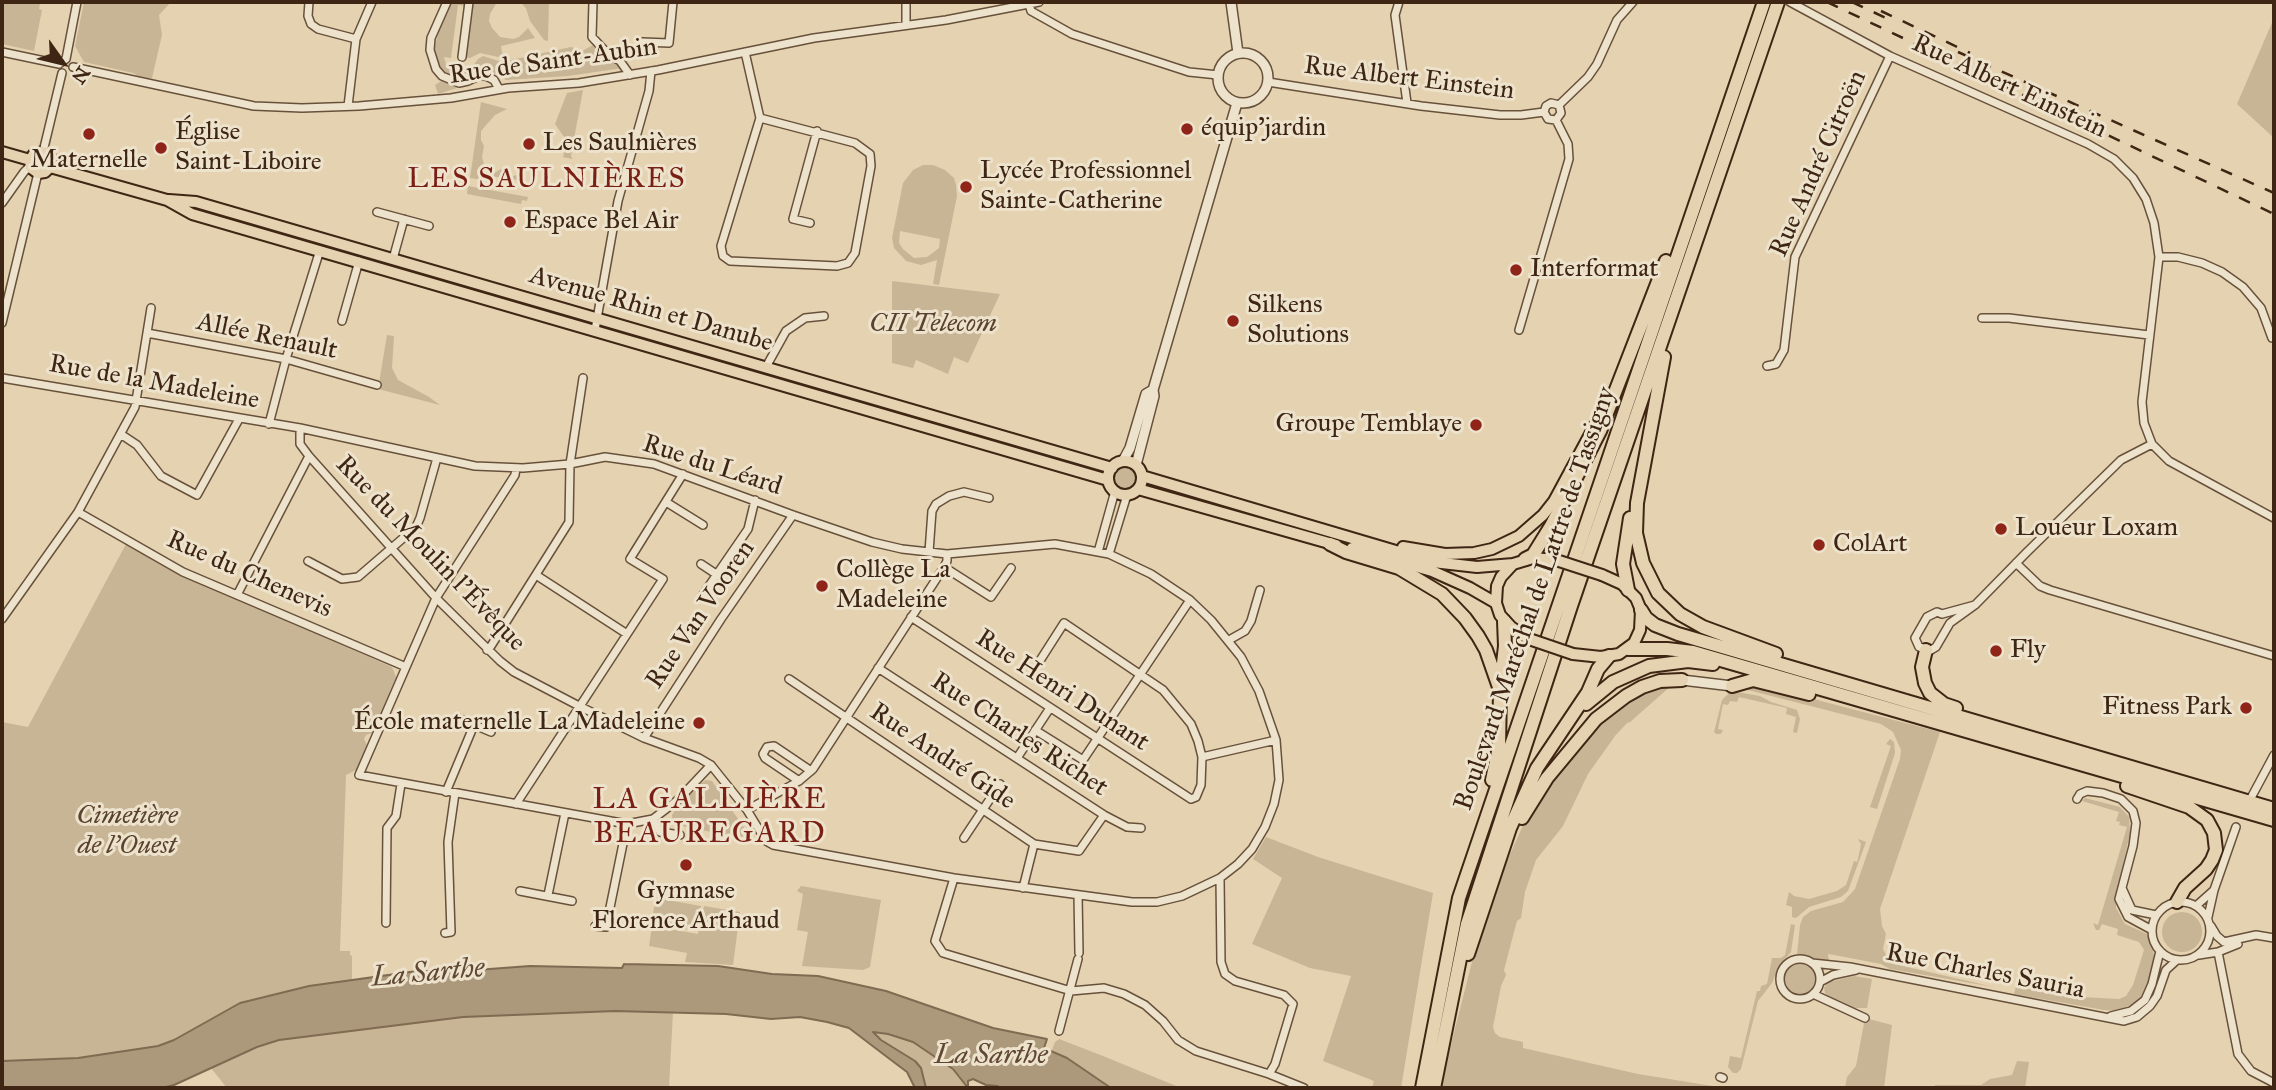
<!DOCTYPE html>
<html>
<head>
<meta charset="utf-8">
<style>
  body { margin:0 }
  #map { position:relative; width:2276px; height:1090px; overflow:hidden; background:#e4d2b0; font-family:"IM FELL Great Primer",serif }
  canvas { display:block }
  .frame { position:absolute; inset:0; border:4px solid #3f2614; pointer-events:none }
  .north { position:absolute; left:28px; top:28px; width:70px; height:70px; -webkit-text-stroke:5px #ede2cc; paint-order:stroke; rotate:124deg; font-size:19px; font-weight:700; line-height:28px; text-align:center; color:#3f2614 }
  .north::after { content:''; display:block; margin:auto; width:24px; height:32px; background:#3f2614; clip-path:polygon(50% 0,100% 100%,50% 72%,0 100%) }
</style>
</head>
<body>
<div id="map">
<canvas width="2276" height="1090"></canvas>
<div class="frame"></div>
<div class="north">N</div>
</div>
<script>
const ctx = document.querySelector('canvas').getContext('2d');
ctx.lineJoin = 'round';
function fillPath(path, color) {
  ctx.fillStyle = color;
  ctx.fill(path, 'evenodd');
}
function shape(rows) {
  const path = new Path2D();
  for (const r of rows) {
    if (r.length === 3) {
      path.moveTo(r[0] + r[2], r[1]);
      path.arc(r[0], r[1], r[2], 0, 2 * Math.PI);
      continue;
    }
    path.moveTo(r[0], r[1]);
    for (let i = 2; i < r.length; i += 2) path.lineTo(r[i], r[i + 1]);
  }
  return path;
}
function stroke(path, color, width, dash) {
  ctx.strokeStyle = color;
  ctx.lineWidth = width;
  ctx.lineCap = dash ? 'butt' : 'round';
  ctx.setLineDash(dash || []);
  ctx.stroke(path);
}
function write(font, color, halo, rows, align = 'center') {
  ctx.font = font + ' "IM FELL Great Primer",serif';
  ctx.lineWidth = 6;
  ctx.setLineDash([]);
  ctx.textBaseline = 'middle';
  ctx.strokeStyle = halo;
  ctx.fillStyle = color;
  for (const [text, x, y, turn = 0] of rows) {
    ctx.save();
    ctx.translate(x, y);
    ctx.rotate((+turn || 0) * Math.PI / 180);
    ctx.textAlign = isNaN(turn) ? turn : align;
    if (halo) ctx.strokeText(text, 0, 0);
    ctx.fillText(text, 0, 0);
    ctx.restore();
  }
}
const green = shape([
  [2,2,40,4,39,9,42,10,34,51,2,44],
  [84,2,171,2,159,15,162,35,152,78,143,79,133,73,84,62,75,46],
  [451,2,466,2,467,6,458,5,451,58,444,57,446,64,458,65,463,69,473,66,478,59,483,56,502,62,571,47,582,51,593,45,607,59,620,64,623,68,568,76,506,80,494,73,488,72,460,87,438,94,435,85,444,79,436,69,432,47,435,46,439,29],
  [469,2,497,2,490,14,489,21,492,28,500,37,513,39,519,37,528,28,535,38,501,46,503,58,480,53,470,58,462,57],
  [520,2,549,2,548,41,544,40,530,21,526,8],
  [2274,18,2274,138,2237,104],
  [583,90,571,155,572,159,563,157,567,141,555,124,567,93],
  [481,102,507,109,495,115,481,131,481,140,484,146,482,157,486,172,489,176,503,168,507,173,513,176,521,174,525,178,519,180,489,176,488,181,470,178],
  [923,165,933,165,945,170,954,178,956,185,957,196,939,285,933,284,937,260,921,265,906,261,894,248,892,238,903,183,913,170],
  [900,231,940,239,939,248,927,257,914,258,903,249,899,243],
  [468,186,528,197,527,201,522,200,521,204,467,194],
  [892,281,1000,294,968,363,954,357,948,374,916,360,913,368,892,363],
  [387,335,394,336,392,368,398,380,429,397,440,405,378,389],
  [1125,478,13],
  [126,544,181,575,392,667,396,677,372,733,366,735,364,739,367,745,356,770,346,775,340,951,350,951,350,955,352,956,352,980,309,986,248,1000,221,1013,174,1040,158,1046,78,1058,2,1061,2,722,28,727],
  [1752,683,1940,732,1880,909,1882,926,1886,934,1883,949,1887,957,1894,964,1994,987,1890,969,1881,964,1834,955,1828,954,1829,963,1819,962,1809,956,1797,954,1800,925,1803,917,1811,911,1843,902,1855,889,1900,759,1901,750,1893,732,1881,724,1740,688],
  [1672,685,1629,723,1628,722,1615,736,1588,774,1563,826,1536,860,1525,892,1521,918,1517,921,1504,970,1506,975,1501,986,1493,1027,1495,1033,1500,1037,1523,1042,1523,1048,1638,1074,1725,1088,1440,1088,1480,930,1506,863,1525,821,1546,787,1596,723,1645,689],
  [1731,691,1760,696,1771,702,1797,710,1800,719,1797,733,1793,732,1796,717,1786,714,1787,708,1739,697,1737,702,1730,701,1728,705,1723,704,1718,729,1723,730,1721,734,1716,734,1714,732,1722,700],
  [1890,739,1894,742,1895,753,1877,809,1870,807,1891,746,1886,744],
  [706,780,712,781,747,832,742,837,735,837,673,824,672,815,676,809,700,784],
  [2085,798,2120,807,2129,817,2130,833,2116,897,2116,908,2125,924,2147,934,2151,941,2154,956,2150,978,2140,999,2134,1004,2117,1011,2104,1010,2014,994,2016,986,2063,996,2119,999,2126,996,2133,985,2144,950,2139,942,2117,935,2118,929,2102,924,2099,930,2096,930,2093,923,2098,925,2127,827,2119,825,2120,822,2116,821,2119,812,2082,801],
  [1266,837,1318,857,1433,893,1401,1088,1372,1088,1374,1081,1323,1061,1351,976,1310,968,1252,944,1282,878,1253,859],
  [1858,839,1866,842,1848,891,1841,897,1809,907,1796,918,1792,917,1792,907,1786,905,1789,892,1794,896,1809,899,1837,891,1846,885,1854,861,1857,862,1858,859,1861,844],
  [801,886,881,900,870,967,863,970,802,966,808,932,797,930,803,894,797,891],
  [656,898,701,906,697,931,651,923],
  [704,906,740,912,733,965,685,962,687,953,649,946,652,926,698,934],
  [2182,932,20],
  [1791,924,1795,925,1791,952,1779,966,1772,983,1758,1001,1741,1069,1737,1073,1733,1073,1728,1067,1730,1056,1741,1058,1757,991,1760,991,1761,986,1767,984,1772,958,1781,958,1785,955],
  [1800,979,17],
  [1854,976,1872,979,1867,1008,1855,1008,1841,1004,1830,999,1825,993,1824,988,1828,982],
  [615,1011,673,1012,669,1088,227,1088,211,1068,271,1042,318,1033,464,1017],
  [1865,1018,1892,1025,1884,1088,1845,1088,1847,1077,1856,1066],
  [874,1031,913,1042,929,1052,953,1069,968,1088,926,1088,921,1068,873,1033],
  [1059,1039,1103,1056,1181,1088,1111,1088,1101,1080,1052,1050,1055,1042],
  [2017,1061,2029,1062,2025,1088,1934,1088,1935,1085,1981,1085,1990,1079,2012,1075]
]);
const water = shape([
  [624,964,718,966,772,974,818,976,886,991,993,1028,1047,1039,1044,1048,1067,1058,1111,1088,1001,1088,997,1086,986,1085,973,1079,968,1081,968,1088,953,1069,913,1042,888,1034,873,1032,881,1040,915,1061,921,1068,926,1088,915,1088,907,1072,891,1060,849,1028,827,1022,800,1017,771,1019,726,1014,615,1011,463,1017,279,1040,257,1047,174,1085,162,1088,2,1088,2,1061,78,1058,158,1046,174,1040,240,1003,309,986,417,971,476,970,530,966,622,968,624,964]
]);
const minor = shape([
  [309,2,308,16,311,24,318,29,356,39],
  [447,2,431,38,430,50,436,69,442,76,459,83,468,81,481,75,488,77,494,80,499,89],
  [593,2,592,37,608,54,620,61,630,75],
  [1399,2,1395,15,1407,103],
  [1790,2,1890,56,2088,144,2114,159,2133,178,2146,199,2154,223,2159,257,2142,402,2144,423,2152,444,2169,461,2274,518],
  [1029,4,1031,11,1072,34,1189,72,1218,75],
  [906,25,906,2],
  [642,42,669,43,673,2],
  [2,52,59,64],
  [745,52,760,118,721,246,723,256,730,261,837,266,848,263,855,253,871,166,870,154,855,143,760,118],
  [462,57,469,2],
  [59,64,66,59,77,2],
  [73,67,254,106,302,108,359,106,451,98,508,88,579,83,658,70,814,38,946,20,1039,2],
  [1268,82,1421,106,1500,115,1521,115,1544,112],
  [1559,105,1588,77,1597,64,1617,20,1633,2],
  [348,106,356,39,372,2],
  [1544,112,1548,119,1556,120,1561,113,1559,105],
  [1544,112,1546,106,1551,103,1559,105],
  [43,152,62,73],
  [2,203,24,172,30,166],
  [377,212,429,226],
  [810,223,793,219,817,131],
  [2159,257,2178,257,2202,263,2222,272,2243,287,2261,308,2272,338],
  [393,259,404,219],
  [1982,318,2009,318,2149,335],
  [342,321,359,261],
  [2,323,38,173],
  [595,330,618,201,649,91,651,71],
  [1519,330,1569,159,1568,144,1556,120],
  [147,333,286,359,377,385],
  [1767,366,1776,364,1784,350,1795,257,1890,56],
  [766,367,786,331,805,318,824,316],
  [2,378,300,428,475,466,523,468,570,464,605,457,654,464,793,515,872,542,902,549,947,554,1055,544,1109,554,1151,574,1190,600,1211,620,1241,657,1259,691,1276,740,1279,780,1274,804,1265,827,1252,849,1238,864,1220,878,1182,896,1157,902,1132,902,954,878,773,845,766,841,747,810,711,765,699,758,644,738,579,706,514,672,500,661,436,598,309,456,300,444,300,428],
  [269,424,286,359,320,250],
  [122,435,137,445,161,476,197,495,239,419],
  [516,468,515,475,436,598,359,775,627,824,653,819,679,799,711,765],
  [666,502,703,525],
  [78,512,183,572,406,667],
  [929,552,932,511,936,504,949,496,964,492,989,498],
  [1098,552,1115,491],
  [1109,554,1127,495],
  [308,561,342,579,358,577,416,527,420,518,437,458],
  [2016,563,2040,586,2050,590,2274,656],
  [701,564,716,574],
  [944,567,991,597,1011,568],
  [536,575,627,634],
  [237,595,309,456],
  [702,596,748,529,755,500],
  [1975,605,1942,614,1937,612,1927,617,1915,638,1919,647,1931,650,1936,647,1950,623,1975,605,2026,553,2121,460,2152,444],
  [911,617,1191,799,1196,797,1201,785,1202,757,1198,741,1191,724,1163,690,1064,623,1041,659],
  [2,619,78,512,135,407,151,308],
  [1229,640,1245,631,1251,621,1260,590],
  [487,650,491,646,569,522,570,464,583,378],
  [878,668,1104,815,1127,827,1141,828],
  [789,679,1034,844,1023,888],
  [458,718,491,732],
  [1035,730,1083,760,1190,600],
  [644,738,721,619,793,515],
  [1202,757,1276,740],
  [1017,758,1050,708],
  [799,781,765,758,763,754,767,747,774,746,811,771],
  [446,792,474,725],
  [2252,796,2274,755],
  [2077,799,2080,794,2087,791,2103,793,2121,799,2133,811,2136,823,2133,846,2119,899,2128,917,2152,930],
  [516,804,663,579,630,559,683,474],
  [747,810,799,781,813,769,944,567,947,561,947,554],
  [653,819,660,832,680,835],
  [964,838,1000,784],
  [1034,844,1079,851,1104,815],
  [954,878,935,941,943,953,1071,991,1104,988,1124,994,1145,1005,1163,1021,1178,1040,1196,1051,1269,1074,1275,1064,1293,1004,1284,995,1235,981,1225,974,1221,962,1220,878],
  [2122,888,2132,910,2156,915],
  [520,891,572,901],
  [548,895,565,813],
  [1078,895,1079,953],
  [2181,931,29],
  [2196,906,2214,890],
  [2208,917,2214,890,2236,827],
  [386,923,387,828,396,816,401,784],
  [595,926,606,927,627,824],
  [2211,926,2217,936,2224,942,2256,935,2274,938],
  [445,933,451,932,448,842,455,793],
  [2218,952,2238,1054,2251,1071,2274,1083],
  [2199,955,2218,952,2238,944],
  [1800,979,20],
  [1812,963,1850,967,2124,1021,2137,1017,2150,1006,2157,996,2166,970,2177,960],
  [1820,982,1833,975,1856,970],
  [1813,994,1865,1018],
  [2111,1016,2131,1011,2145,1000,2152,984,2160,951],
  [1059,1031,1078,959],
  [1269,1074,1304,1088],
  [1720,1077,1723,1078]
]);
const tertiary = shape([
  [1231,2,1238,53],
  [1243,78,25],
  [1123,461,1130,448,1146,394,1153,390],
  [1136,465,1154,396,1153,390,1237,103],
  [1682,680,1732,686]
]);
const primary = shape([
  [2,152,30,160],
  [30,160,34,154,43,152,50,157,50,167],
  [30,160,31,168,38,173,45,172,50,167],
  [50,167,167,200,192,214,1108,480],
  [169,200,196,202,1112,468],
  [1125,478,17],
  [1142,476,1433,562,1477,567,1513,564],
  [1138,489,1336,545],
  [1403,547,1445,554,1474,553,1492,549,1519,536,1543,515,1554,501,1602,412],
  [1352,548,1432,571,1470,588,1496,603],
  [1529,639,1511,627,1500,615,1496,603,1497,586,1501,577,1513,564,1533,558,1556,560],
  [1573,654,1601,657,1619,654,1634,643,1640,630,1641,610,1636,598,1622,584,1602,575]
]);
const trunk = shape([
  [1664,357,1637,503,1636,533,1643,563,1658,593,1680,614,1703,627,1776,654],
  [1330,544,1346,552,1399,568,1442,594,1465,618,1478,636,1486,650,1500,690],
  [1525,559,1533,555,1551,526,1600,431,1666,261],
  [1628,590,1623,564,1630,518],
  [1641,610,1646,618,1655,625,1678,634,2274,809],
  [1628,649,1667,649,1693,652,2274,820],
  [1926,650,1922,667,1925,683,1930,693,1944,704,1956,708],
  [1732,686,1753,680,1809,694],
  [1586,704,1613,682,1649,666,1688,661,1713,664],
  [1492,780,1499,747,1500,690,1505,646,1504,621],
  [2127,786,2189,807,2207,820,2214,833,2216,850,2212,860,2206,869,2185,888,2177,902],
  [1522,818,1547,778,1596,719,1626,696,1642,687,1660,681,1682,680],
  [1468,954,1510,828,1537,768,1588,692,1598,669,1609,656],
  [1422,1088,1459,898,1764,2],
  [1434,1088,1467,924,1571,606,1778,2]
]);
const rail = shape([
  [1827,2,2274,214],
  [1852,2,1888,19],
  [1881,11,1970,53],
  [1958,52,2274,193]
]);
const primaryBridge = shape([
  [1556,560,1602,575],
  [1529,639,1573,654]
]);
const markers = [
  [1187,129,7,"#8f2418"],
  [89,134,7,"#8f2418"],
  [529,144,7,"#8f2418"],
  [161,148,7,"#8f2418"],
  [966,187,7,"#8f2418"],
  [510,222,7,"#8f2418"],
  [1516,270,7,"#8f2418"],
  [1233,321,7,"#8f2418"],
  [1476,425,7,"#8f2418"],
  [2001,529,7,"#8f2418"],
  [1819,545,7,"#8f2418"],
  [822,586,7,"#8f2418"],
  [1996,651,7,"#8f2418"],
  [2246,708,7,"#8f2418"],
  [699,723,7,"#8f2418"],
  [686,865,7,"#8f2418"]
];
const streetNames = [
  ["Rue de Saint-Aubin",553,62,-8],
  ["Rue Albert Einstein",1409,79,7],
  ["Rue Albert Einstein",2009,87,25],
  ["Rue André Citroën",1819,164,-66],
  ["Avenue Rhin et Danube",651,310,16],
  ["Allée Renault",267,337,12],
  ["Rue de la Madeleine",154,383,10],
  ["Rue du Léard",712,466,18],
  ["Rue du Moulin l'Évêque",430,554,46],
  ["Rue du Chenevis",249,575,24],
  ["Boulevard Maréchal de Lattre de Tassigny",1536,599,-71],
  ["Rue Van Vooren",701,615,-56],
  ["Rue Henri Dunant",1062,691,33],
  ["Rue Charles Richet",1019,735,33],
  ["Rue André Gide",942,757,34],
  ["Rue Charles Sauria",1985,972,11]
];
const poiNames = [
  ["équip'jardin",1201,129],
  ["Église",175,133],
  ["Saint-Liboire",175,163],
  ["Les Saulnières",543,144],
  ["Maternelle",89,161,"center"],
  ["Lycée Professionnel",980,172],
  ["Sainte-Catherine",980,202],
  ["Espace Bel Air",524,222],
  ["Interformat",1530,270],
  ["Silkens",1247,306],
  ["Solutions",1247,336],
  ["Groupe Temblaye",1462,425,"right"],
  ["Loueur Loxam",2015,529],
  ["ColArt",1833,545],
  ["Collège La",836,571],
  ["Madeleine",836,601],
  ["Fly",2010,651],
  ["Fitness Park",2232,708,"right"],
  ["École maternelle La Madeleine",685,723,"right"],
  ["Gymnase",686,892,"center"],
  ["Florence Arthaud",686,922,"center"]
];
const parkNames = [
  ["CII Telecom",933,325],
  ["Cimetière",127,817],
  ["de l'Ouest",127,847]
];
const neighbourhoodNames = [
  ["LES SAULNIÈRES",547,180]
];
const waterNames = [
  ["La Sarthe",428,974,-5],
  ["La Sarthe",991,1056]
];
const quarterNames = [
  ["LA GALLIÈRE",710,801],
  ["BEAUREGARD",710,835]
];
fillPath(green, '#c8b595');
fillPath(water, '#ac987b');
stroke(water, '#806a52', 2);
stroke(minor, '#68513b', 10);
stroke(tertiary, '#68513b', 12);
stroke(primary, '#3f2614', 14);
stroke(trunk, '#3f2614', 16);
stroke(minor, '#ede2cc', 7);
stroke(tertiary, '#ede2cc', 9);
stroke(primary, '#e4d2b0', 10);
stroke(trunk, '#e4d2b0', 12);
stroke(rail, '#3f2614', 2.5, [12, 12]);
stroke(primaryBridge, '#3f2614', 14, []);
stroke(primaryBridge, '#e4d2b0', 10);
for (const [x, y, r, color] of markers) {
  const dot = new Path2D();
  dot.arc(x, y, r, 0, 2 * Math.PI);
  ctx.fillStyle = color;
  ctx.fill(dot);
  stroke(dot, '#ede2cc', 2.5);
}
write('26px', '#3f2614', '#ede2cc', streetNames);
write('26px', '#3f2614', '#ede2cc', poiNames, 'left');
write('italic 26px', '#5a432e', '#ede2cc', parkNames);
ctx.letterSpacing = '2px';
write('28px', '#7a1f14', '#ede2cc', neighbourhoodNames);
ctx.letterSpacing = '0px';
write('italic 28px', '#604833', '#ede2cc', waterNames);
ctx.letterSpacing = '2px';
write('30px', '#7a1f14', '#ede2cc', quarterNames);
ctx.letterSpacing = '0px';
</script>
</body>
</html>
